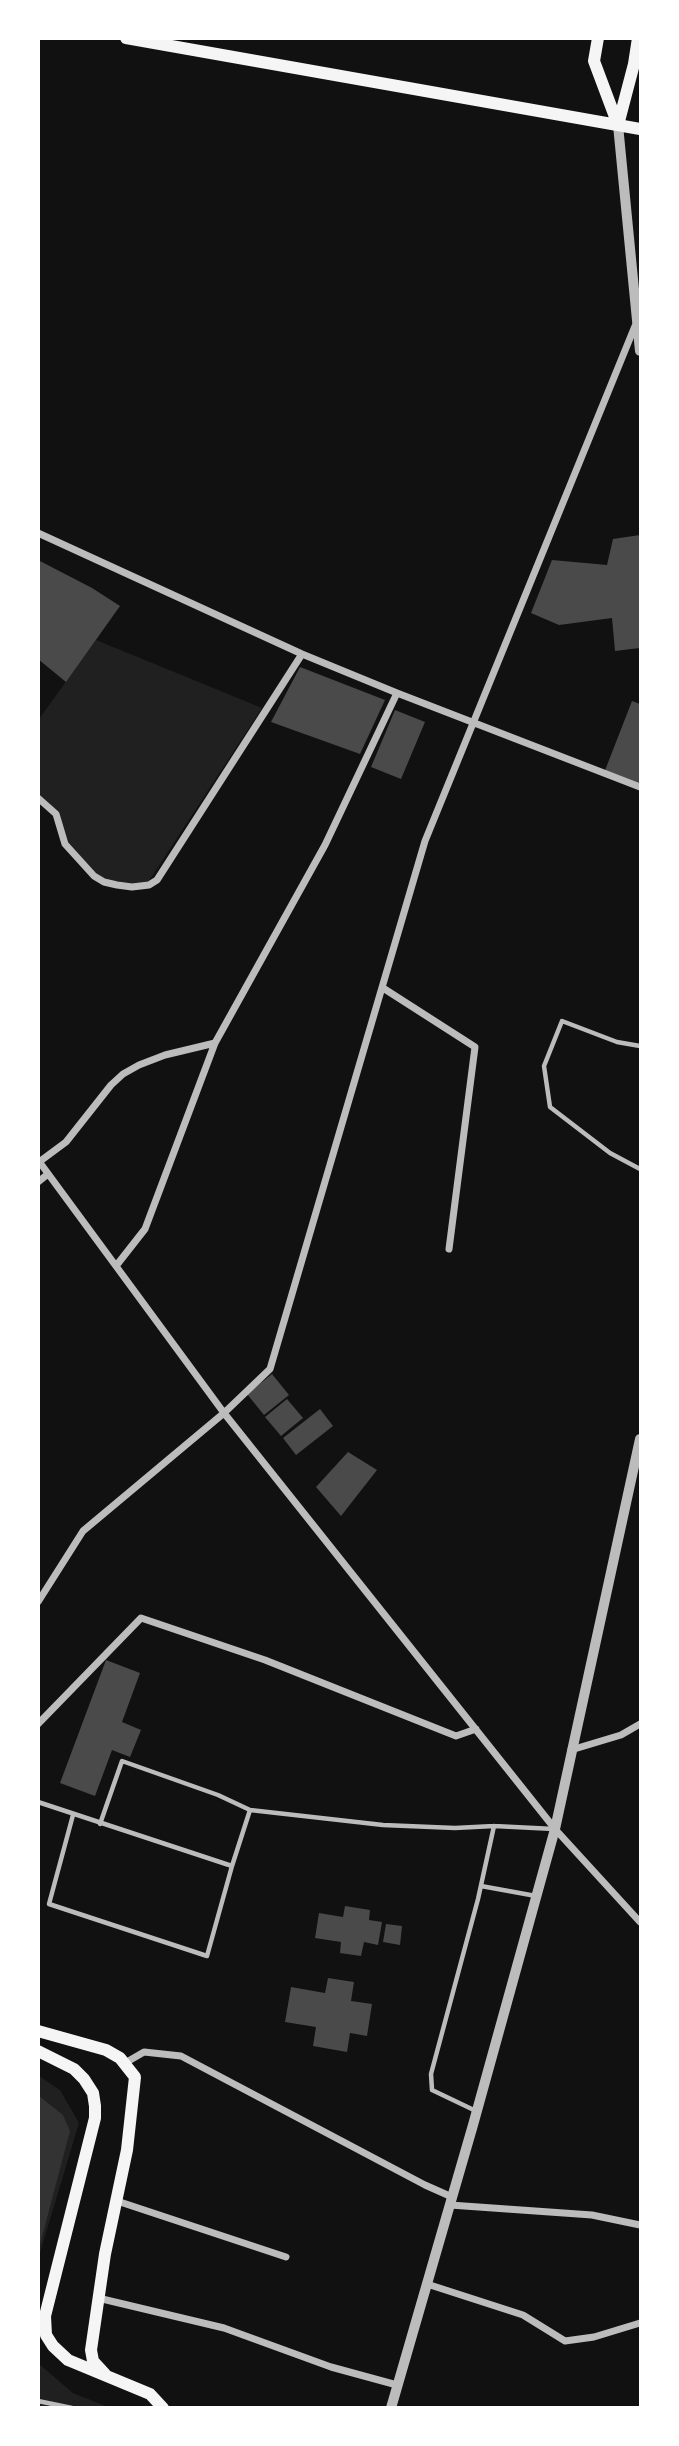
<!DOCTYPE html>
<html>
<head>
<meta charset="utf-8">
<style>
  body { margin:0 }
  #map { position:relative; width:679px; height:2446px; overflow:hidden; background:#111; font-family:Ubuntu,sans-serif }
  canvas { display:block }
  .frame { position:absolute; inset:0; border:40px solid #fff; pointer-events:none }
</style>
</head>
<body>
<div id="map">
<canvas width="679" height="2446"></canvas>
<div class="frame"></div>
</div>
<script>
const ctx = document.querySelector('canvas').getContext('2d');
ctx.lineJoin = 'round';
function fillPath(path, color) {
  ctx.fillStyle = color;
  ctx.fill(path, 'evenodd');
}
function shape(rows) {
  const path = new Path2D();
  for (const r of rows) {
    path.moveTo(r[0], r[1]);
    for (let i = 2; i < r.length; i += 2) path.lineTo(r[i], r[i + 1]);
  }
  return path;
}
function stroke(path, color, width, dash) {
  ctx.strokeStyle = color;
  ctx.lineWidth = width;
  ctx.lineCap = dash ? 'butt' : 'round';
  ctx.setLineDash(dash || []);
  ctx.stroke(path);
}
const green = shape([
  [96,640,262,708,145,887,104,882,74,856,56,814,39,801,39,719],
  [39,2076,60,2090,79,2123,39,2256],
  [38,2363,73,2393,108,2407,39,2407]
]);
const water = shape([
  [39,2096,63,2115,70,2131,39,2248]
]);
const building = shape([
  [640,535,640,648,615,651,612,618,559,625,531,613,552,560,607,565,613,539],
  [38,560,92,588,120,606,66,682,38,659],
  [300,667,385,700,360,754,271,722],
  [632,701,640,704,640,787,604,773],
  [395,710,425,722,401,779,371,767],
  [272,1374,289,1395,264,1415,247,1394],
  [287,1399,303,1418,281,1436,265,1417],
  [320,1409,333,1426,296,1455,283,1438],
  [348,1452,377,1470,341,1516,316,1487],
  [106,1660,140,1673,122,1722,141,1730,130,1757,112,1750,95,1796,60,1783],
  [345,1906,370,1910,369,1920,382,1922,378,1945,364,1942,361,1956,340,1953,341,1942,315,1938,319,1913,343,1917],
  [386,1924,402,1926,400,1945,383,1942],
  [328,1978,354,1982,351,2001,372,2004,367,2036,350,2033,347,2052,313,2046,316,2027,285,2022,291,1987,325,1993]
]);
const service = shape([
  [640,1046,617,1042,562,1021,544,1066,550,1107,610,1153,640,1169],
  [38,1802,232,1866,250,1810,383,1825,455,1828,494,1826,554,1829],
  [73,1815,49,1904,207,1956,232,1866],
  [100,1824,122,1761,218,1795,250,1810],
  [481,1886,536,1896],
  [476,2111,432,2090,431,2074,478,1899,494,1826],
  [38,2401,72,2408]
]);
const minor = shape([
  [38,533,302,654,397,693,640,787],
  [38,798,56,814,65,844,94,876,104,882,117,885,132,887,149,885,157,880,302,654],
  [383,988,475,1047,449,1249],
  [38,1160,224,1413,555,1829,640,1922],
  [39,1162,66,1142,111,1085,123,1074,139,1065,165,1055,215,1043],
  [38,1182,48,1174],
  [116,1266,145,1229,215,1043,325,845,397,693],
  [38,1602,83,1531,224,1413,270,1369,425,841,635,326],
  [38,1724,141,1618,265,1660,456,1736,476,1729],
  [571,1750,621,1735,640,1724],
  [125,2063,144,2052,181,2056,425,2185,452,2197],
  [117,2201,286,2257],
  [450,2205,592,2215,640,2225],
  [427,2284,523,2315,565,2341,594,2337,640,2323],
  [98,2298,224,2328,331,2367,397,2385]
]);
const tertiary = shape([
  [618,125,640,351],
  [391,2408,473,2125,555,1829,640,1439]
]);
const secondary = shape([
  [126,38,640,129],
  [598,38,594,61,618,125],
  [618,125,634,64,638,38],
  [38,2031,106,2050,120,2058,135,2077,127,2150,105,2254,91,2350,93,2361,105,2374],
  [38,2051,74,2069,84,2079,93,2093,95,2106,95,2118,45,2316,46,2335,53,2346,68,2360,150,2394,163,2408]
]);
fillPath(green, '#202020');
fillPath(water, '#333');
fillPath(building, '#4a4a4a');
stroke(service, '#bcbcbc', 4.5);
stroke(minor, '#bcbcbc', 7);
stroke(tertiary, '#bcbcbc', 10);
stroke(secondary, '#f5f5f5', 12);
</script>
</body>
</html>
